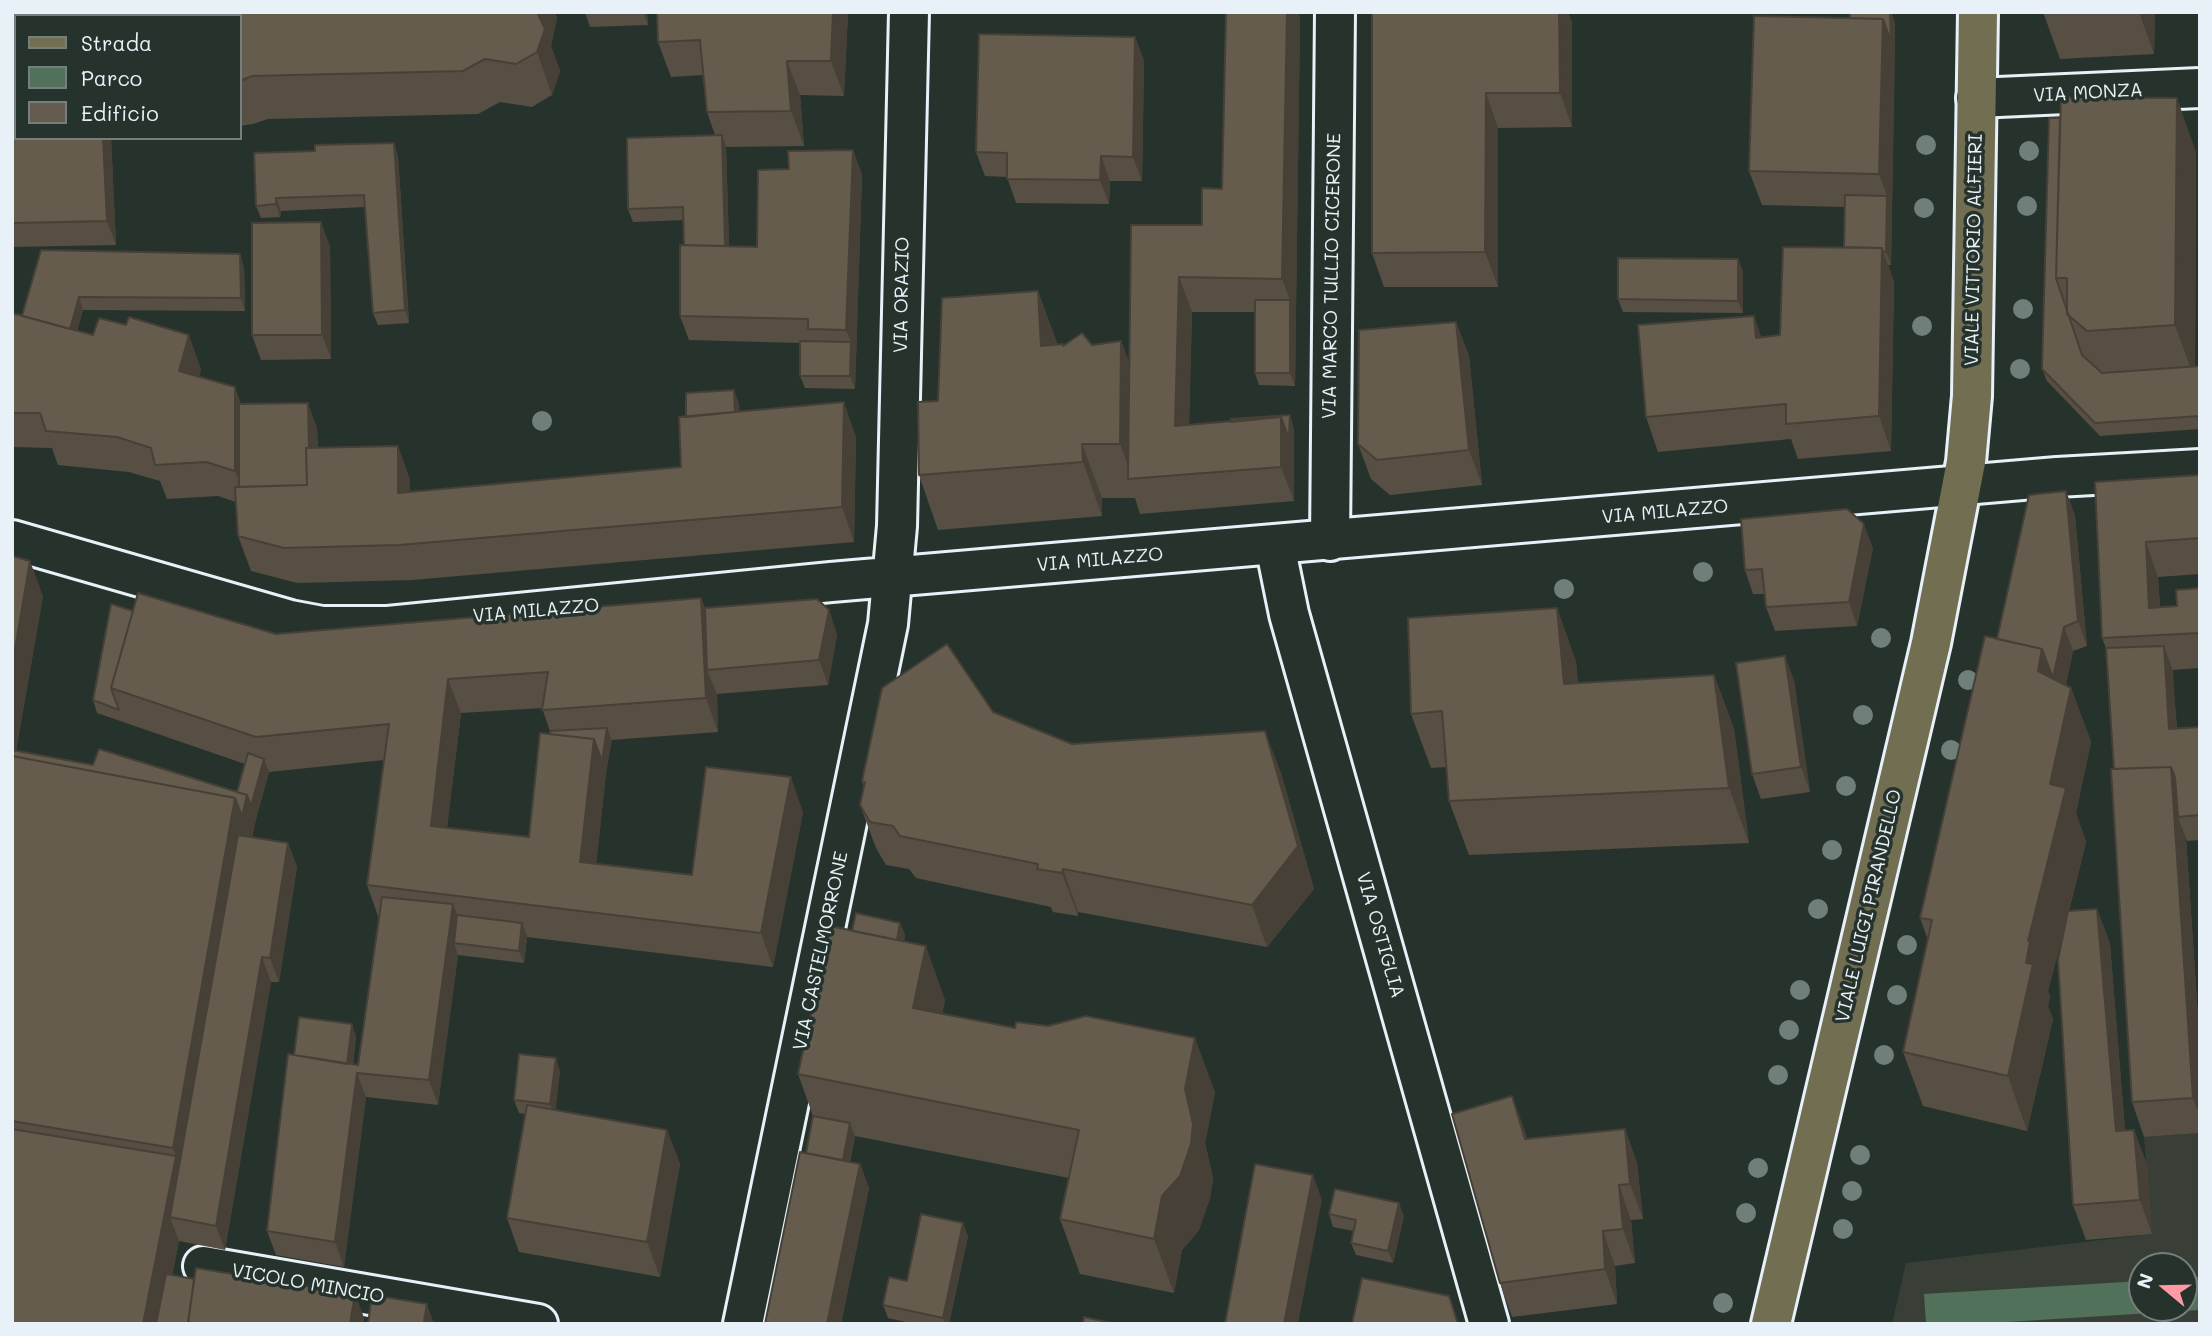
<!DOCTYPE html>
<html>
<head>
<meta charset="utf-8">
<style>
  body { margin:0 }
  #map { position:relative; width:2212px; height:1336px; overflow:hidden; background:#26332d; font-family:Mali,sans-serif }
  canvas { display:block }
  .frame { position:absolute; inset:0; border:14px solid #e8f1f8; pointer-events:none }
  .legend { position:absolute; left:14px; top:14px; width:228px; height:126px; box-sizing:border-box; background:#26332d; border:2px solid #747f7e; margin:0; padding:9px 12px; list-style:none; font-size:21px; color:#e8f1f8 }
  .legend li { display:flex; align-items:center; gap:14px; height:35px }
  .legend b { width:35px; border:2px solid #747f7e }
  .north { position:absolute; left:2128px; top:1252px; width:70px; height:70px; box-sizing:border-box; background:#26332d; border:2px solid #747f7e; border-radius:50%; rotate:289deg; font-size:19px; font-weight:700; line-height:28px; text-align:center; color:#e8f1f8 }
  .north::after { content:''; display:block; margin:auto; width:24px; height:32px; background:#ff9aa2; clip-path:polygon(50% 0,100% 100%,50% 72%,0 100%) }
</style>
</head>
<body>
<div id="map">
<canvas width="2212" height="1336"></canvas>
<div class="frame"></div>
<ul class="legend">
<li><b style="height:9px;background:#726e52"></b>Strada</li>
<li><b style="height:19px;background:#52715a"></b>Parco</li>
<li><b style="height:19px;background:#655c4e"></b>Edificio</li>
</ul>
<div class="north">N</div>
</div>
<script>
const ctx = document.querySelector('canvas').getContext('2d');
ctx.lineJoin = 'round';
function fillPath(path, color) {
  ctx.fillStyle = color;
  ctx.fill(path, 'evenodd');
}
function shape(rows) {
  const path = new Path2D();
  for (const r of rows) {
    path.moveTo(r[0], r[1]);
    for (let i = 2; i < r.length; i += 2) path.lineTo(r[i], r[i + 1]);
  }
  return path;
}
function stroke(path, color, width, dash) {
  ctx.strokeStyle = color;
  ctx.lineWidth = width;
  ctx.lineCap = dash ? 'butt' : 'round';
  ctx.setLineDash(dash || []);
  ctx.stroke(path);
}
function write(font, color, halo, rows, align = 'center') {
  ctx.font = font + ' Mali,sans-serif';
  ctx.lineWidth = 7;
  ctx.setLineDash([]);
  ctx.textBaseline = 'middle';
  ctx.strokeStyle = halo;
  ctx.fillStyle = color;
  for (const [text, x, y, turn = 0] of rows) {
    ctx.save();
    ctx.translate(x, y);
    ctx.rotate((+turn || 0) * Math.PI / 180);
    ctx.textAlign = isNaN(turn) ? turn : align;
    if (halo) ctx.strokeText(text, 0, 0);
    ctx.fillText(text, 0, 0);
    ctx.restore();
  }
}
const built = shape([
  [2200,1133,2200,1324,1892,1324,1906,1263,2152,1234,2144,1137],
  [2142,1266,2184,1266,2184,1308,2142,1308]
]);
const green = shape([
  [2200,1277,2200,1310,1975,1324,1926,1324,1924,1294,2142,1281,2142,1308,2184,1308,2184,1278]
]);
const minor = shape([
  [1976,98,2200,88],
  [12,540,290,620,322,626,388,626,831,582,2057,477,2200,469],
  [1330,541,1335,12],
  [1275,545,1289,614,1489,1324],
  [203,1266,538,1324],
  [743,1324,888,624,897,526,909,12]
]);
const major = shape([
  [1771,1324,1931,643,1966,462,1972,396,1978,12]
]);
const trees = [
  [1926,145],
  [2029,151],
  [2027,206],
  [1924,208],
  [2023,309],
  [1922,326],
  [2020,369],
  [542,421],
  [1703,572],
  [1564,589],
  [1881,638],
  [1968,680],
  [1863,715],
  [1951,750],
  [1846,786],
  [1832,850],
  [1818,909],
  [1907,945],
  [1800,990],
  [1897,995],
  [1789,1030],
  [1884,1055],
  [1778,1075],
  [1860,1155],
  [1758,1168],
  [1852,1191],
  [1746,1213],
  [1843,1229],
  [1723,1303]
];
const wall = shape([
  [12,12,108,12,108,16,16,16,16,138,111,138,116,245,12,247],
  [142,12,555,12,557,18,551,46,560,71,552,95,532,107,500,102,478,114,268,119,253,124,240,126,240,16],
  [585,12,647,12,648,25,590,27],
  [848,12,844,96,800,95,804,146,726,147,729,247,757,247,789,169,853,150,862,175,855,389,805,388,800,376,800,343,689,340,680,316,684,245,684,220,633,222,628,209,715,135,707,112,703,75,671,77,658,42],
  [1226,12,1298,12,1300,18,1295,386,1259,385,1255,373,1255,312,1192,312,1189,425,1294,428,1294,501,1140,514,1135,498,1102,498,1102,516,938,530,919,475,938,401,1038,291,1057,344,1063,346,1092,345,1121,341,1129,362,1222,189],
  [1372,12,1568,12,1572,22,1572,127,1498,128,1498,287,1384,287,1372,253],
  [1850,12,1891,12,1895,23,1891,265,1888,265,1894,282,1891,451,1798,459,1791,439,1658,452,1646,417,1762,337,1780,335,1844,247,1845,207,1762,205,1749,171,1850,18],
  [2043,12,2155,12,2154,54,2060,59],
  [1135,37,1144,61,1142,181,1110,181,1109,204,1016,203,1007,177,985,176,976,152],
  [2049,118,2196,152,2195,366,2200,366,2200,429,2100,436,2047,381,2042,369],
  [315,151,398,156,409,323,378,325,373,313,365,207,281,211,280,217,261,218,256,206],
  [330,246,331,359,261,360,252,335],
  [41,250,244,267,245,311,83,310,77,331,201,369,199,377,241,404,317,428,318,448,398,446,410,480,410,492,681,467,686,417,739,403,739,412,856,437,854,542,412,580,297,583,251,571,238,536,236,502,218,496,167,499,160,481,129,472,58,465,52,448,12,447,12,313,22,316],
  [1738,259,1743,272,1743,313,1623,312,1618,299],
  [1456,322,1469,356,1482,485,1390,495,1371,479,1358,444],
  [2200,475,2200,574,2158,577,2160,607,2177,606,2200,588,2200,668,2172,670,2177,728,2200,727,2200,840,2187,841,2186,838,2200,1047,2200,1133,2144,1137,2132,1102,2114,769,2106,648,2102,638,2095,482],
  [2066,491,2075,516,2087,646,2073,651,2066,685,2071,688,2091,742,2076,813,2086,842,2069,911,2097,909,2110,944,2125,1131,2134,1130,2147,1165,2152,1234,2086,1240,2073,1205,2066,922,2048,991,2050,996,2048,1006,2053,1019,2027,1131,1923,1106,1903,1052,1928,940,1920,918,1997,639],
  [1873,548,1857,626,1775,631,1766,607,1765,594,1753,594,1745,570],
  [12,556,43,596,16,751,237,792,245,764,97,713,93,700,133,611,276,634,701,598,705,608,829,610,837,635,828,685,717,694,718,732,611,740,606,773,596,864,692,875,803,812,773,967,527,937,524,963,458,955,438,1105,366,1097,344,1267,276,1255,267,1231,294,1055,356,1036,353,1065,358,1065,379,919,367,885,384,760,269,772,256,819,252,837,288,843,297,867,279,982,271,982,225,1250,179,1241,172,1275,194,1279,355,1294,364,1318,363,1324,12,1324],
  [542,708,550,731,550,734,529,837,447,828,461,713],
  [1557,608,1576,662,1578,683,1714,675,1734,729,1749,843,1469,855,1449,801,1447,767,1431,768,1411,714],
  [1794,680,1810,792,1761,799,1752,774],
  [993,712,1072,744,1281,773,1314,889,1267,947,1078,912,1078,916,1053,912,1051,907,916,878,909,869,886,865,876,848,860,805,864,787,862,781],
  [900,923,905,935,904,941,945,1000,942,1014,1215,1092,1205,1143,1213,1178,1210,1198,1199,1230,1182,1250,1174,1293,1080,1274,1060,1219,1069,1178,855,1136,850,1162,860,1164,869,1188,841,1324,765,1324,806,1153,813,1116,798,1074,852,931],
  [560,1071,555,1110,667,1130,680,1164,660,1277,519,1252,507,1218,525,1114,519,1113,514,1100],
  [1512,1096,1527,1139,1625,1129,1637,1163,1643,1219,1631,1220,1635,1263,1615,1266,1617,1304,1512,1317,1500,1283],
  [1329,1214,1404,1216,1393,1263,1356,1255,1351,1243,1354,1231,1333,1227],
  [968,1236,949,1324,915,1324,888,1318,883,1305,907,1281]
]);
const shadedWall = shape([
  [96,12,108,12,108,16,96,16],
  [536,12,555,12,557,18,551,46,560,71,552,95,537,52],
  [643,12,647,12,648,25],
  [833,12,848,12,844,96,831,61],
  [1287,12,1298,12,1300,18,1295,386,1290,373,1290,300,1282,279],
  [1559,12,1568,12,1572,22,1572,127,1560,93],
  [1891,12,1895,23,1895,53,1891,265,1886,252,1887,196,1879,174,1883,19],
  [2139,12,2155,12,2154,54],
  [1135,37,1144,61,1142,181,1133,157],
  [787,61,800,95,804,146,791,111],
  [1486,93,1498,128,1498,287,1485,252],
  [2177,98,2196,152,2195,380,2175,325],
  [722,135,726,147,730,271,726,258],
  [103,138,111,138,116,245,107,221],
  [394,143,398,156,409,323,405,310],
  [853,150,862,175,855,389,850,376,851,342,846,330],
  [1101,156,1110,181,1109,204,1100,180],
  [276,198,281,211,280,217,276,204],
  [321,222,330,246,331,359,322,335],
  [1882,248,1894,282,1891,451,1879,416],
  [240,254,244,267,245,311,241,298],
  [1738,259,1743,272,1743,313,1738,301],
  [1179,277,1192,312,1188,461,1175,426],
  [1038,291,1058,345,1041,346],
  [79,297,83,310,69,360,64,347],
  [1754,316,1766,350,1756,338],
  [1456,322,1469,356,1482,485,1469,450],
  [189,335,201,369,192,406,179,371],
  [1121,341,1141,395,1133,479,1120,444],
  [235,387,248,422,245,497,235,471],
  [734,390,739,403,741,447,736,434],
  [844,402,856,437,854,542,842,507],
  [308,403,317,428,320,520,311,495],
  [1290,415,1294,428,1294,501,1281,467,1281,417],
  [1082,444,1102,498,1102,516,1083,462],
  [398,446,410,480,411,527,398,493],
  [2066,491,2075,516,2087,646,2078,621],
  [1864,524,1873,548,1857,626,1849,602],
  [2146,542,2158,577,2161,635,2149,608],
  [30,561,43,596,12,772,12,667],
  [701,598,714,632,707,670,717,694,718,732,706,698],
  [1557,608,1576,662,1583,738,1564,684],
  [829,610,837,635,828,685,819,660],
  [2064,627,2073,651,2062,703,2038,671,2042,649],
  [2164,646,2173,671,2178,753,2169,729],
  [1785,656,1794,680,1810,792,1801,767],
  [1714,675,1734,729,1749,843,1729,788],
  [448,679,461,713,443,861,431,826],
  [2071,688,2091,742,2076,813,2086,842,2048,991,2050,996,2048,1006,2053,1019,2027,1131,2008,1076,2026,963,2028,941,2050,784],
  [607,728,612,741,606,773,593,896,580,862,594,739],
  [1265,731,1281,773,1314,889,1267,947,1252,905],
  [264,759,269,772,256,819,251,841,242,816,247,795],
  [2171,767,2184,801,2178,817,2186,838,2200,1047,2200,1117,2193,1098],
  [791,777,803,812,773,967,761,933],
  [235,798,251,841,170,1217,179,1241,163,1324,143,1324,176,1156,173,1148],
  [288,843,297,867,279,982,270,958],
  [1063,869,1078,912,1078,916,1062,873],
  [453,904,462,928,454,943,458,955,438,1105,429,1080],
  [2097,909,2110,944,2128,1166,2116,1131],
  [522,923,527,936,524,963,519,951],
  [900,923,905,935,894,989,889,977],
  [926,946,945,1000,932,1062,913,1008],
  [262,957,271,982,225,1250,216,1226],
  [352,1024,356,1036,350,1087,346,1074],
  [1195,1038,1215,1092,1205,1143,1213,1178,1210,1198,1199,1230,1182,1250,1174,1293,1154,1239],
  [556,1058,560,1071,555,1117,550,1104],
  [357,1073,366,1097,344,1267,335,1242],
  [1512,1096,1525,1131,1538,1173,1525,1139],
  [850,1123,855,1136,845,1183,841,1171],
  [1625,1129,1637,1163,1643,1219,1630,1184],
  [667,1130,680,1164,660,1277,647,1242],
  [2134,1130,2147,1165,2152,1234,2140,1200],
  [860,1164,869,1188,841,1324,827,1324],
  [1313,1175,1322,1200,1298,1324,1284,1324],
  [1619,1185,1631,1220,1635,1263,1623,1229],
  [1399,1203,1404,1216,1393,1263,1388,1251],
  [963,1223,968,1236,949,1324,945,1324,943,1318],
  [1603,1231,1615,1266,1617,1304,1605,1269],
  [355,1294,364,1318,363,1324,350,1324],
  [427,1304,434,1324,424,1321]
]);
const building = shape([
  [12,12,96,12,96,16,16,16,16,127,12,127,12,12],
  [142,12,537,12,545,29,537,52,516,64,485,59,463,71,252,76,240,81,240,16,142,16,142,12],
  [657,12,833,12,831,61,787,61,791,111,707,112,700,40,658,42,657,12],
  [1226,12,1287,12,1282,279,1179,277,1175,426,1281,417,1281,467,1128,479,1131,225,1202,225,1202,188,1222,189,1226,12],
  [1372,12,1559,12,1560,93,1486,93,1485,252,1372,253,1372,12],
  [1850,12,1890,12,1891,41,1883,19,1850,18,1850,12],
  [1754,16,1883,19,1879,174,1749,171,1754,16],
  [979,34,1135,37,1133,157,1101,156,1100,180,1007,179,1007,153,976,152,979,34],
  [2061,97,2177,98,2175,325,2087,331,2067,314,2067,278,2056,278,2061,97],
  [2049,118,2060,118,2056,278,2082,355,2102,373,2200,366,2200,416,2095,423,2042,369,2049,118],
  [722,135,725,246,684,245,683,207,628,209,627,138,722,135],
  [12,138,103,138,107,221,12,223,12,138],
  [394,143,405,310,373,313,364,195,276,198,276,204,256,206,254,153,315,151,315,145,394,143],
  [853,150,846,330,808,329,808,319,680,316,680,245,757,247,758,170,789,169,788,151,853,150],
  [1845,195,1887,196,1886,252,1883,252,1882,248,1844,247,1845,195],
  [321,222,322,335,252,335,252,223,321,222],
  [1783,247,1882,248,1879,416,1786,424,1786,404,1646,417,1638,325,1754,316,1756,338,1780,335,1783,247],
  [41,250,240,254,241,298,79,297,70,329,22,316,41,250],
  [1618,258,1738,259,1738,301,1618,299,1618,258],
  [1038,291,1041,346,1063,344,1063,346,1082,333,1092,345,1121,341,1120,444,1082,444,1083,462,919,475,918,402,938,401,942,298,1038,291],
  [1255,300,1290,300,1290,373,1255,373,1255,300],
  [12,313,93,335,99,318,126,325,129,317,189,335,179,371,235,387,235,471,206,462,155,465,151,448,117,437,46,431,40,413,12,413,12,313],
  [1456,322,1469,450,1377,460,1358,444,1359,330,1456,322],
  [800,341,851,342,850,376,800,376,800,341],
  [734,390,735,412,686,417,686,393,734,390],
  [844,402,842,507,399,545,284,548,238,536,235,487,307,485,306,448,398,446,398,493,681,467,679,417,844,402],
  [308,403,309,448,306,448,307,485,239,487,239,404,308,403],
  [1290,415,1289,439,1281,417,1231,422,1231,419,1290,415],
  [2200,475,2200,538,2146,542,2149,608,2177,606,2176,590,2200,588,2200,633,2102,638,2095,482,2200,475],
  [2066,491,2078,621,2064,627,2053,678,2042,649,1997,639,2029,495,2066,491],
  [1847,509,1864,524,1849,602,1766,607,1762,569,1745,570,1741,519,1847,509],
  [12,556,30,561,12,667,12,556],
  [138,593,276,634,701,598,706,698,542,710,548,672,448,679,431,826,529,837,540,733,594,739,580,862,692,875,706,767,791,777,761,933,367,885,389,724,256,737,111,688,138,593],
  [817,599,829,610,819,660,707,670,705,608,817,599],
  [111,604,133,611,111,688,119,710,93,700,111,604],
  [1557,608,1564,684,1714,675,1729,788,1449,801,1442,711,1411,714,1408,618,1557,608],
  [1985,636,2042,649,2038,671,2071,688,2050,784,2066,788,2028,941,2030,941,2026,963,2033,964,2008,1076,1903,1052,1932,920,1920,918,1985,636],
  [947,644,993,712,1072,744,1265,731,1298,846,1252,905,1063,869,1062,873,1037,869,1038,864,900,836,893,826,870,822,860,805,865,782,862,781,882,688,947,644],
  [2164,646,2169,729,2200,727,2200,815,2178,817,2175,777,2171,767,2114,769,2106,648,2164,646],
  [1785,656,1801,767,1752,774,1736,663,1785,656],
  [607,728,602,761,594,739,550,734,550,731,607,728],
  [99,749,247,795,242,816,235,798,12,756,12,750,93,765,99,749],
  [248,753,264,759,251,806,247,795,237,792,248,753],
  [12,756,235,798,173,1148,12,1121,12,756],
  [2171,767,2193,1098,2132,1102,2111,769,2171,767],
  [238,835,288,843,270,958,262,957,216,1226,170,1217,238,835],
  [382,897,453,904,429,1080,357,1073,335,1242,267,1231,288,1054,358,1065,382,897],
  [2097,909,2116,1131,2134,1130,2140,1200,2073,1205,2058,960,2068,911,2097,909],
  [856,913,900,923,897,940,852,931,856,913],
  [457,915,522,923,519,951,454,943,457,915],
  [830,926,926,946,913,1008,1015,1028,1016,1022,1048,1026,1086,1016,1195,1038,1185,1089,1193,1124,1191,1144,1180,1176,1162,1196,1154,1239,1060,1219,1079,1130,798,1074,830,926],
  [299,1017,352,1024,347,1064,294,1055,299,1017],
  [519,1054,556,1058,550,1104,514,1100,519,1054],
  [1512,1096,1525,1139,1625,1129,1630,1184,1619,1185,1623,1229,1603,1231,1605,1269,1500,1283,1452,1114,1512,1096],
  [527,1105,667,1130,647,1242,507,1218,527,1105],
  [813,1116,850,1123,843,1160,806,1153,813,1116],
  [12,1129,176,1156,143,1324,12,1324,12,1129],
  [800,1152,860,1164,827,1324,765,1324,800,1152],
  [1255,1164,1313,1175,1284,1324,1225,1324,1255,1164],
  [1335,1189,1399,1203,1388,1251,1351,1243,1356,1220,1329,1214,1335,1189],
  [921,1214,963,1223,943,1318,883,1305,889,1277,907,1281,921,1214],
  [196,1268,355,1294,350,1324,197,1324,188,1322,196,1268],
  [166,1274,194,1279,188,1324,156,1324,166,1274],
  [1362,1278,1449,1296,1458,1324,1352,1324,1362,1278],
  [372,1295,427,1304,424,1321,442,1324,368,1324,372,1295],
  [1084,1317,1115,1324,1083,1324,1084,1317]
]);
const streetNames = [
  ["VIA MONZA",2088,93,-3],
  ["VIALE VITTORIO ALFIERI",1974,250,-89],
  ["VIA MARCO TULLIO CICERONE",1332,276,-89],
  ["VIA ORAZIO",902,295,-89],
  ["VIA MILAZZO",1665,512,-5],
  ["VIA MILAZZO",1100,560,-5],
  ["VIA MILAZZO",536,611,-5],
  ["VIALE LUIGI PIRANDELLO",1869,906,-77],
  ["VIA OSTIGLIA",1380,935,74],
  ["VIA CASTELMORRONE",821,951,-78],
  ["VICOLO MINCIO",308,1284,10]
];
fillPath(built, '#393f37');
fillPath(green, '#52715a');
stroke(minor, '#e8f1f8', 44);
stroke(major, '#e8f1f8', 44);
stroke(minor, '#26332d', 38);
stroke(major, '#726e52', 38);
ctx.fillStyle = '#707f7a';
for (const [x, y] of trees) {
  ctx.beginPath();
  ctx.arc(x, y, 10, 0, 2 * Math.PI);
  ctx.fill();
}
fillPath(wall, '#574f43');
fillPath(shadedWall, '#474037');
fillPath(building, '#655c4e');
stroke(building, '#474037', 2);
write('19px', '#e8f1f8', '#26332d', streetNames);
</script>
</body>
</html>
